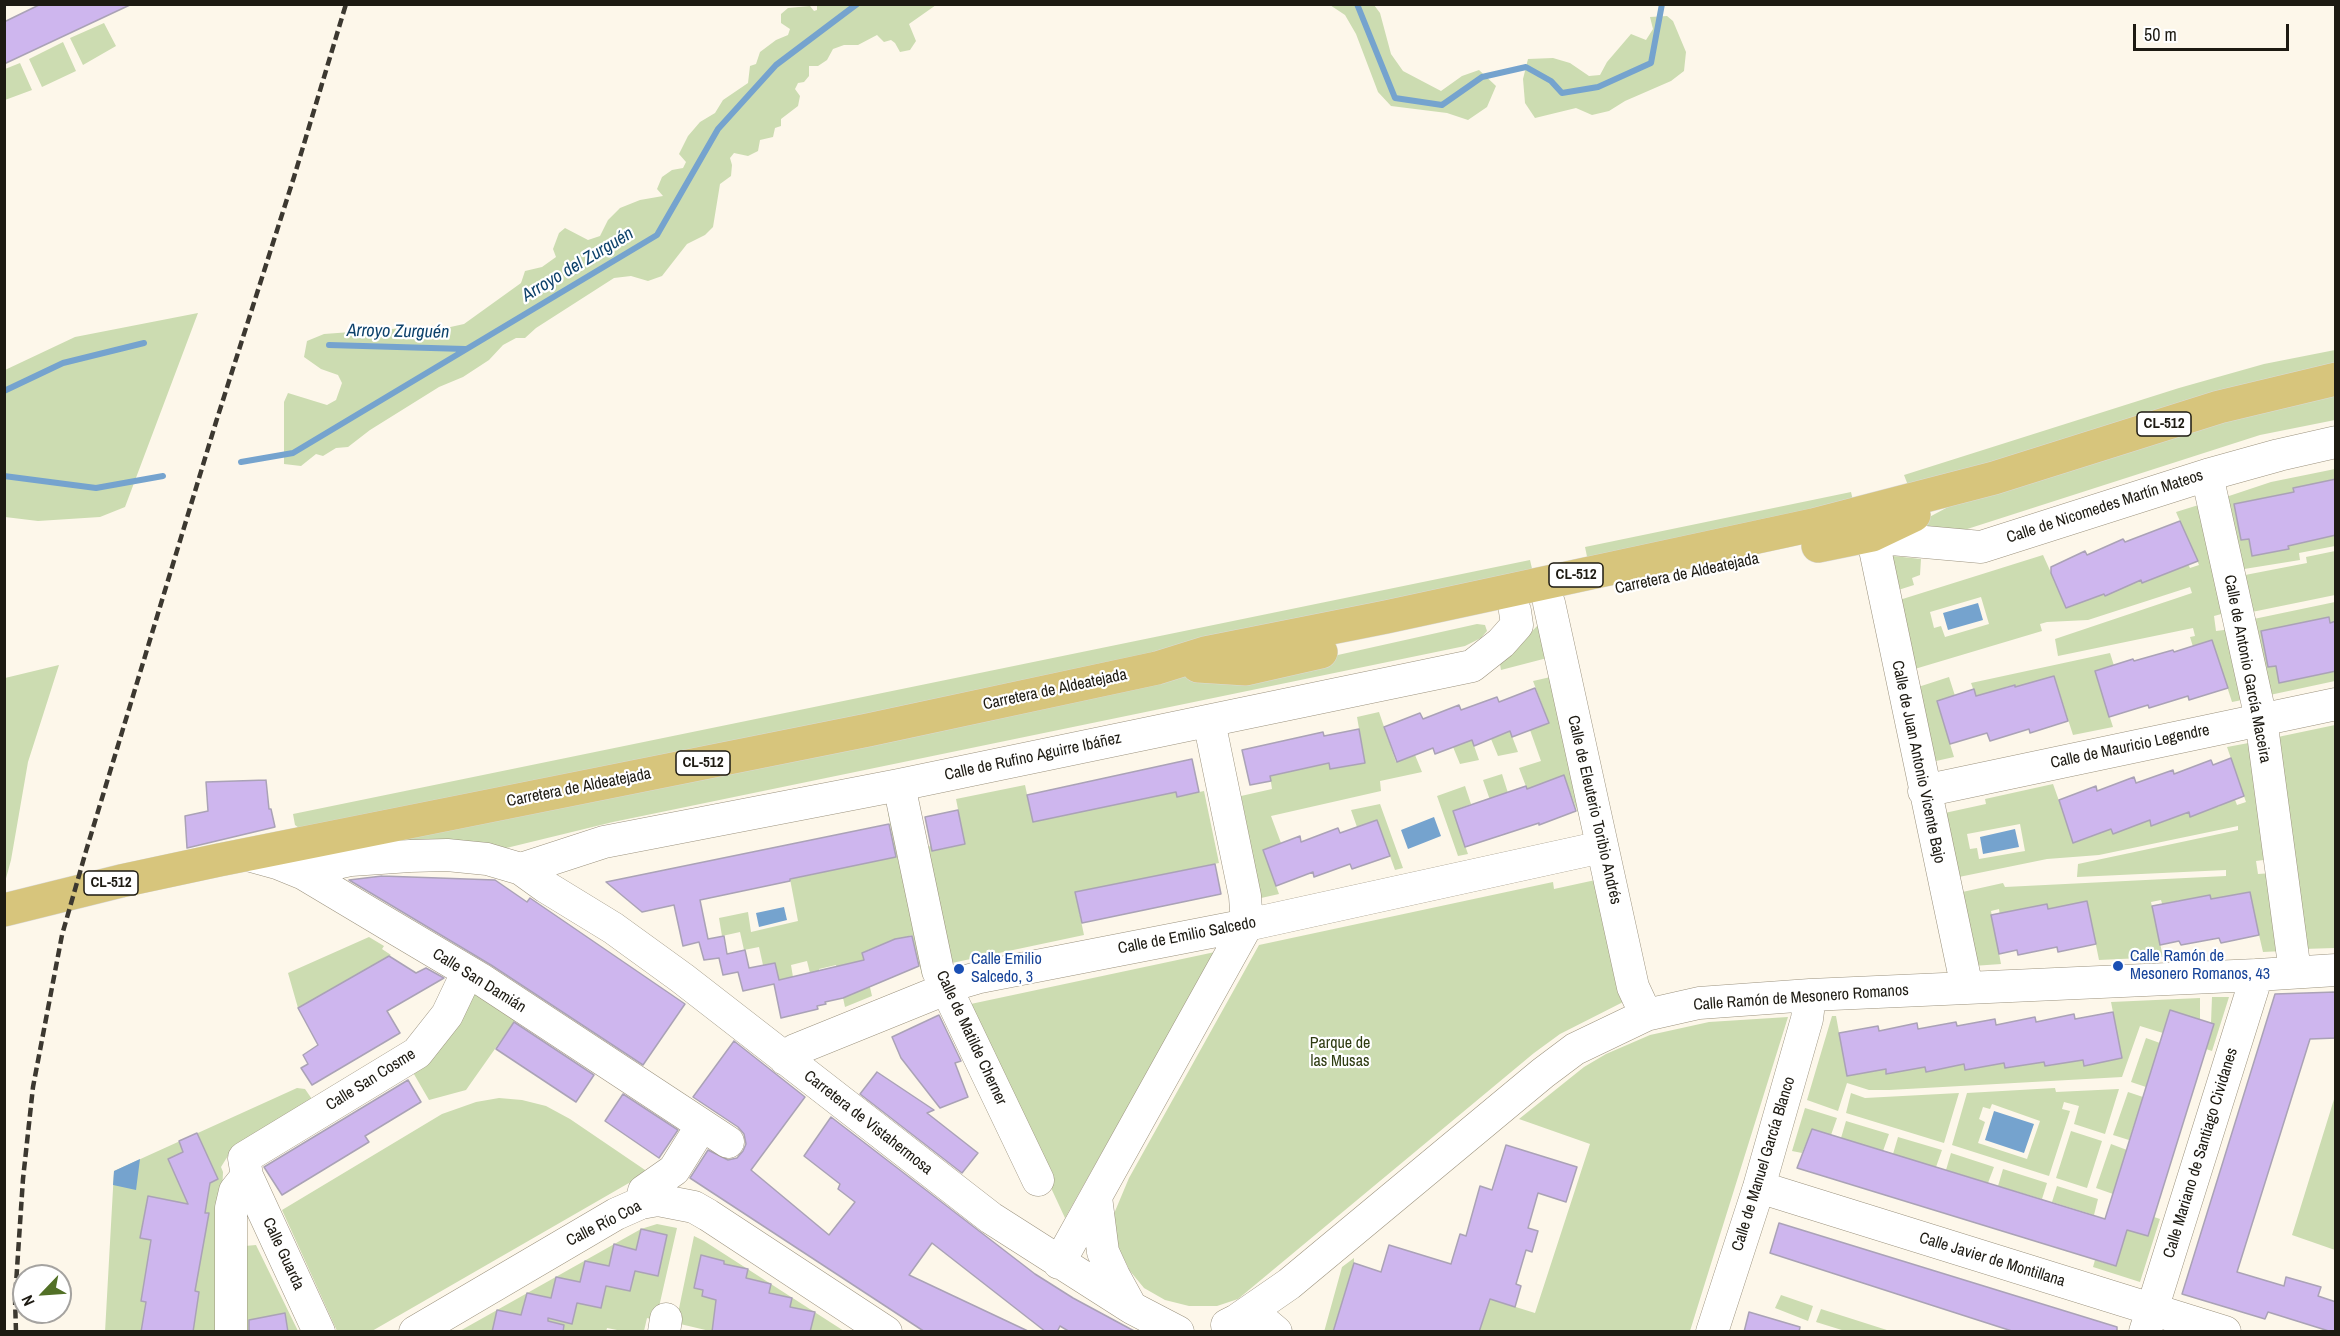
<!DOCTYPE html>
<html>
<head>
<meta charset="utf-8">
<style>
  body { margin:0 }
  #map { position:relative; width:2340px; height:1336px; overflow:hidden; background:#fdf7ea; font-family:"Archivo Narrow",sans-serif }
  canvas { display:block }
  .frame { position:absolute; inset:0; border:6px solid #1d1a12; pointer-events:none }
  .north { position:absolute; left:12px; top:1264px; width:60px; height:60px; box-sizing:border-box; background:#fff; border:2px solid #a5a3a0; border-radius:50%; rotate:245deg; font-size:16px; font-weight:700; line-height:24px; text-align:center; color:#1d1a12 }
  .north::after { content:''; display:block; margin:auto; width:21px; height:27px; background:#527026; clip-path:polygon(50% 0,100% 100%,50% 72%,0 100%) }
  .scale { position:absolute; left:2133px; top:24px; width:156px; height:27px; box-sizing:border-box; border:3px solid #1d1a12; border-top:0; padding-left:8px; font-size:18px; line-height:21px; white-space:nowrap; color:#1d1a12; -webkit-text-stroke:4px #fff; paint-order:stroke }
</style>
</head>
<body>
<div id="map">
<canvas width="2340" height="1336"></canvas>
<div class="frame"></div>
<div class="north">N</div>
<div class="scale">50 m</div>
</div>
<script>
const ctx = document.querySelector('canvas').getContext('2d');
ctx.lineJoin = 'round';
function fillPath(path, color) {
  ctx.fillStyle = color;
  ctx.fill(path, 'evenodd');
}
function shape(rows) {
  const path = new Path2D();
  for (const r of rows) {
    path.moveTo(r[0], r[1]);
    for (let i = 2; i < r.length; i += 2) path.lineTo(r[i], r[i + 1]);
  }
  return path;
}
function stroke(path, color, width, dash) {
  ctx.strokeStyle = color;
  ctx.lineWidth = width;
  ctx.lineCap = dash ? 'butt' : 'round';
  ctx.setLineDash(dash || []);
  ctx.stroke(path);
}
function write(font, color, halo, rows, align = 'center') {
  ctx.font = font + ' "Archivo Narrow",sans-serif';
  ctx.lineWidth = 4.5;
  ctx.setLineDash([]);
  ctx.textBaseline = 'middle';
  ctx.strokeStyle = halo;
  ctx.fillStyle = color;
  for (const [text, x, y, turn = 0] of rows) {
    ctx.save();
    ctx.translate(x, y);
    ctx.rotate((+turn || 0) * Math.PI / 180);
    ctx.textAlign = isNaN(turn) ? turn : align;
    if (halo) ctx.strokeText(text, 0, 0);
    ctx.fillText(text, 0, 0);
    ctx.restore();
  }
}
const green = shape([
  [817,5,936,5,909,24,916,41,910,50,900,52,895,43,891,40,884,42,877,35,858,45,844,45,833,49,827,60,818,66,809,66,809,76,804,82,798,83,795,89,800,96,798,106,781,119,781,126,775,128,773,137,760,140,758,151,748,156,734,153,730,158,732,165,731,176,720,184,713,227,705,235,687,244,662,276,648,281,631,276,614,278,536,328,525,338,516,338,503,345,489,360,463,377,439,387,370,430,348,447,336,448,323,456,316,454,301,466,284,464,284,402,288,393,327,405,336,400,342,383,338,375,321,369,304,357,307,341,324,334,405,328,428,332,464,324,521,283,525,271,542,267,556,257,553,249,559,233,565,228,588,240,600,236,608,220,620,208,640,200,663,196,657,189,662,177,672,170,683,168,686,162,679,154,688,136,700,122,715,113,723,100,748,83,750,66,756,64,760,52,776,40,788,35,790,29,781,23,781,14,788,8,810,6,814,11,817,10],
  [1330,5,1374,5,1380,13,1391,54,1403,71,1441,91,1462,76,1479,70,1496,86,1487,107,1468,120,1447,113,1391,106,1378,92,1356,34,1345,15],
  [1667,16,1673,21,1686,52,1684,71,1671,81,1625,101,1609,111,1592,115,1576,108,1535,118,1525,103,1523,79,1528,59,1553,58,1570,63,1589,76,1600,75,1607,62,1631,34,1646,40,1653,29,1650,17],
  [104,23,116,46,83,65,70,38],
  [63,42,76,71,42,87,29,59],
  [20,63,32,90,5,100,5,69],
  [198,313,125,507,100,517,38,521,5,517,5,370,75,337],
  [2335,350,2335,363,1911,493,1904,475,2179,388,2264,364],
  [2335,391,2335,420,2260,435,1961,531,1925,530,1920,522,1948,507,2221,419],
  [2335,469,2335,546,2299,553,2300,560,2238,570,2223,498,2271,482],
  [1851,492,1855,509,1589,566,1585,547],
  [2205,503,2229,612,2214,616,2216,631,2232,629,2247,699,2232,702,2212,640,2195,653,2190,637,2195,636,2193,628,2058,656,2055,639,2192,593,2190,587,2088,620,2047,622,2040,624,2042,631,1908,671,1893,602,2043,555,2067,608,2075,605,2072,598,2103,592,2105,596,2141,580,2143,583,2151,580,2148,573,2187,562,2190,568,2199,565,2176,512],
  [1981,597,1989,624,1945,637,1941,626,1934,628,1930,612],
  [2335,551,2335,595,2247,613,2240,576,2307,563,2306,557],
  [1884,555,1921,559,1920,575,1912,578,1914,585,1892,592],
  [1530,560,1534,577,302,830,295,825,293,814],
  [2335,602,2335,681,2265,696,2249,620],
  [1542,621,1551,657,1501,670,1500,664],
  [1477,624,1485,625,1487,631,1481,638,1465,646,613,822,494,851,357,851,408,836,1185,676,1266,671],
  [2110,653,2116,672,2106,675,2103,668,2095,671,2113,727,2073,735,2054,676,2016,688,2014,685,2006,687,2008,695,1976,697,1971,683],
  [59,665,28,762,11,860,5,882,5,678],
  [1555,676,1582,823,1564,776,1527,789,1519,768,1541,761,1530,730,1549,723,1533,681],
  [1949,677,1957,702,1948,705,1946,698,1937,701,1954,757,1927,763,1912,689],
  [1379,712,1396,762,1415,755,1422,772,1380,781,1381,791,1271,816,1281,843,1263,850,1279,894,1261,898,1241,796,1272,789,1270,776,1329,763,1330,769,1365,763,1357,717],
  [2335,725,2335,948,2303,949,2273,738],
  [1510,731,1518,752,1498,756,1491,739],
  [1472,740,1479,760,1460,764,1453,747],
  [2254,742,2271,859,2256,861,2258,874,2273,873,2284,951,2263,952,2249,892,2240,894,2241,901,2211,899,2210,895,2201,897,2183,908,2181,900,2172,902,2172,905,2163,907,2161,900,2151,902,2163,957,2099,960,2087,901,2059,915,2057,907,2048,909,2047,904,2000,916,1999,909,1991,911,2001,964,1973,966,1958,893,2003,883,2005,887,2226,876,2226,870,2077,877,2078,864,2238,830,2238,826,2099,855,2047,859,1954,878,1940,814,1986,804,1985,799,2053,784,2074,843,2111,829,2150,820,2152,826,2189,812,2190,817,2215,799,2218,807,2234,797,2237,805,2246,802,2227,747],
  [2020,824,2025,851,1979,859,1977,848,1970,849,1967,834],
  [1502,774,1508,793,1490,800,1483,780],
  [1025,785,1033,822,1176,792,1177,797,1204,791,1219,863,1075,892,1084,935,947,964,923,848,931,846,933,851,965,844,956,799],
  [1465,786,1471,804,1453,811,1468,854,1458,856,1437,796],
  [1380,804,1403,868,1395,870,1377,820,1357,827,1351,810],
  [897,811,928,973,922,975,912,935,870,949,862,953,872,996,845,1007,836,965,819,969,819,975,811,977,807,961,791,965,793,977,779,982,775,963,763,965,759,947,744,950,740,932,722,936,719,918,748,912,751,932,798,921,790,879,896,857,888,813],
  [1600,879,1629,999,1560,1034,1534,1053,1238,1299,1217,1306,1189,1306,1165,1300,1144,1288,1130,1271,1119,1249,1113,1216,1129,1178,1259,945,1553,882,1554,889],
  [369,937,384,946,382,949,391,955,298,1008,288,973],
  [1215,952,1065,1218,966,1005],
  [477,984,521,1012,466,1090,429,1100,411,1069],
  [2212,997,2229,997,2212,1051,2206,1049,2214,1024,2211,1023],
  [2200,998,2200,1020,2170,1010,2163,1033,2140,1026,2122,1077,1889,1090,1869,1090,1847,1083,1838,1111,1807,1100,1832,1016,1836,1016,1847,1076,1886,1069,1886,1073,1925,1067,1927,1072,1964,1064,1966,1070,2004,1062,2006,1068,2044,1060,2045,1066,2054,1065,2053,1057,2122,1058,2111,1002],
  [1788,1017,1690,1331,1479,1332,1490,1299,1535,1313,1590,1144,1519,1119,1584,1067,1606,1054,1650,1035,1709,1022],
  [2146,1038,2160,1043,2146,1087,2131,1082],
  [297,1088,305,1089,314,1102,231,1151,221,1167,223,1172,216,1331,105,1332,114,1171],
  [2055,1088,2056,1092,2119,1089,2105,1134,2074,1124,2079,1106,2064,1102,2062,1109,2070,1111,2049,1176,1952,1145,1967,1093],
  [1992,1104,2040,1121,2027,1159,1978,1143,1985,1122,1979,1119,1983,1107,1990,1109],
  [2128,1092,2143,1097,2129,1140,2113,1135],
  [1851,1093,1865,1098,1959,1093,1944,1143,1846,1113],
  [2335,1096,2335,1250,2292,1235],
  [499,1098,522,1100,546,1106,570,1119,648,1172,372,1331,337,1331,282,1210,442,1114,476,1102],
  [1805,1108,1837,1118,1831,1135,1812,1129,1802,1153,1792,1151],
  [1846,1121,1889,1134,1883,1151,1841,1138],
  [2071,1131,2102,1141,2087,1188,2056,1178],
  [1898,1137,1942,1150,1936,1167,1893,1154],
  [2111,1144,2127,1150,2113,1194,2096,1188],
  [1951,1153,1994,1167,1988,1183,1946,1170],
  [2003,1169,2047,1183,2042,1199,1998,1186],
  [2057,1186,2098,1199,2094,1215,2052,1202],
  [2154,1217,2160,1219,2140,1282,2093,1267,2095,1260,2115,1266,2127,1230,2148,1236],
  [657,1224,677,1228,656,1320,647,1318,644,1331,622,1331,607,1328,606,1332,458,1332,641,1229],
  [694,1236,704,1241,844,1331,714,1332,676,1323],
  [256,1245,298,1331,244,1332,245,1246],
  [1354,1258,1354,1263,1333,1331,1324,1332,1342,1267],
  [1781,1295,1813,1306,1808,1321,1775,1308],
  [1821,1309,1890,1331,1845,1331,1816,1322]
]);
const water = shape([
  [1978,603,1983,620,1948,630,1943,613],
  [1434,817,1441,836,1408,849,1401,830],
  [2015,829,2019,847,1983,854,1980,837],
  [784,907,787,920,759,927,756,913],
  [1994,1111,2034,1124,2024,1153,1985,1140],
  [140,1159,136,1190,113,1185,114,1171]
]);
const stream = shape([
  [1357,4,1395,98,1442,105,1482,77,1526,67,1551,81,1562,93,1598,87,1651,63,1662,4],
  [329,345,465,349],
  [4,391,63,363,144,343],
  [241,462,293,453,657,235,718,129,776,65,857,4],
  [4,476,96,488,163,476]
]);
const building = shape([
  [41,4,132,4,4,64,4,22,41,4],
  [2336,479,2336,535,2288,546,2289,549,2252,556,2249,539,2241,540,2234,504,2294,492,2293,488,2336,479],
  [2180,521,2198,561,2142,583,2141,580,2105,596,2104,594,2066,608,2051,573,2051,567,2085,551,2087,555,2123,539,2125,542,2180,521],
  [2329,617,2330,623,2336,621,2336,671,2279,683,2276,666,2268,667,2261,631,2329,617],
  [2212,640,2228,688,2189,700,2188,696,2149,708,2148,705,2109,717,2095,671,2133,659,2134,661,2173,650,2174,652,2212,640],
  [2054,676,2068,721,2030,733,2029,729,1990,741,1987,733,1950,744,1937,701,1974,689,1976,696,2015,685,2015,687,2054,676],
  [1535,688,1549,723,1512,737,1510,731,1474,746,1472,740,1435,754,1433,748,1397,762,1384,727,1420,713,1423,719,1459,705,1461,710,1497,697,1499,702,1535,688],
  [1359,729,1365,763,1330,769,1329,763,1270,776,1271,781,1250,785,1242,750,1323,732,1324,736,1359,729],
  [2231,758,2244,796,2190,817,2189,812,2151,826,2150,820,2113,834,2111,829,2073,843,2059,800,2096,786,2097,791,2134,777,2136,783,2173,770,2174,774,2211,760,2213,765,2231,758],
  [1192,759,1199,792,1177,797,1176,792,1033,822,1027,795,1192,759],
  [1564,775,1576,811,1539,825,1539,823,1465,847,1453,811,1526,786,1527,789,1564,775],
  [266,780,269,809,271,809,275,827,187,848,185,816,208,811,206,782,266,780],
  [958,810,965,844,932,851,925,817,958,810],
  [1377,820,1390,856,1352,869,1350,864,1314,877,1313,872,1276,886,1263,850,1300,836,1301,842,1338,828,1340,833,1377,820],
  [889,824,896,857,790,879,790,881,700,900,708,939,724,936,727,954,745,950,749,968,775,963,779,980,864,960,862,953,895,939,912,936,919,966,843,998,825,1002,826,1004,817,1006,818,1009,781,1018,774,984,743,991,738,972,723,975,719,958,704,960,699,942,683,946,674,905,642,912,606,882,889,824],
  [1215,864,1221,894,1082,923,1075,892,1215,864],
  [382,876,495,880,527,902,530,898,685,1004,643,1065,491,965,349,880,382,876],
  [2250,892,2259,935,2221,943,2219,938,2181,945,2179,941,2160,945,2152,906,2210,895,2211,899,2250,892],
  [2087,901,2096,944,2058,952,2057,947,2018,955,2017,950,1999,954,1991,915,2047,904,2048,909,2087,901],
  [389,956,416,973,426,968,444,978,387,1011,400,1033,312,1085,301,1068,308,1064,303,1055,318,1045,298,1008,389,956],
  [2336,992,2336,1038,2310,1039,2237,1272,2284,1286,2286,1277,2321,1287,2318,1296,2336,1302,2336,1332,2332,1332,2268,1312,2265,1319,2182,1294,2275,994,2336,992],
  [2170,1010,2214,1024,2148,1236,2127,1230,2116,1266,1797,1168,1812,1129,2105,1219,2170,1010],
  [2113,1012,2122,1058,2084,1066,2083,1060,2045,1066,2044,1062,2005,1068,2004,1063,1965,1070,1964,1064,1926,1072,1925,1067,1886,1074,1886,1069,1847,1076,1839,1033,1878,1026,1879,1031,1917,1023,1918,1029,1956,1022,1957,1026,1995,1019,1996,1025,2035,1017,2036,1022,2074,1014,2075,1019,2113,1012],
  [939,1015,961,1061,955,1063,968,1097,940,1108,901,1058,892,1037,939,1015],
  [514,1022,594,1075,576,1102,496,1049,514,1022],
  [734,1041,805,1097,751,1170,829,1235,855,1202,838,1189,840,1184,804,1156,831,1117,1035,1274,1073,1298,1136,1332,1070,1332,1060,1326,1057,1332,1046,1332,932,1243,909,1275,1030,1332,925,1332,690,1178,708,1150,728,1160,737,1158,743,1151,746,1144,744,1134,738,1127,693,1097,734,1041],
  [877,1072,934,1110,927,1113,978,1153,962,1173,860,1094,877,1072],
  [408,1080,421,1102,365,1136,369,1142,282,1195,264,1167,408,1080],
  [623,1094,678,1130,659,1158,605,1121,623,1094],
  [197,1133,218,1179,210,1183,205,1213,209,1213,195,1291,199,1292,193,1332,141,1332,146,1302,141,1301,151,1240,140,1238,148,1196,188,1204,168,1159,183,1152,179,1141,197,1133],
  [1506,1145,1577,1167,1566,1202,1538,1193,1528,1228,1538,1231,1532,1252,1526,1250,1516,1284,1521,1286,1515,1307,1490,1299,1479,1332,1333,1332,1354,1263,1381,1272,1389,1245,1451,1264,1460,1234,1466,1236,1480,1186,1492,1190,1506,1145],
  [1779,1223,2117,1327,2117,1332,2015,1332,1931,1305,1770,1253,1779,1223],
  [641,1229,667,1235,658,1276,635,1271,630,1291,606,1286,601,1308,577,1303,572,1324,548,1318,548,1321,564,1325,563,1332,492,1332,497,1310,521,1315,527,1293,551,1298,556,1277,580,1282,585,1261,609,1266,614,1244,636,1250,641,1229],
  [701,1255,724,1261,724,1264,748,1269,746,1278,771,1284,769,1293,792,1298,790,1307,815,1312,810,1332,712,1332,716,1300,702,1296,703,1290,694,1288,701,1255],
  [1749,1312,1800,1327,1799,1332,1744,1332,1749,1312],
  [285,1313,288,1332,249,1332,249,1320,285,1313]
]);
const minor = shape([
  [2207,475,2261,719,2295,972],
  [1549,603,1633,987,1646,1015],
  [899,785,938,971,1038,1180],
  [1924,791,2336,704],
  [248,855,277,863,304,874,386,923,482,980,728,1142],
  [521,869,604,842,899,785,1472,666,1501,643,1517,625,1515,611],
  [304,874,324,866,351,860,410,856,447,855,487,859,521,869,546,887,613,928,682,978,991,1218,1132,1308,1178,1332],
  [1967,988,1872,535,1891,539,1981,547,2207,475,2279,455,2336,442],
  [785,1059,795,1050,963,982,980,977,1247,925,1602,847],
  [1759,1187,2225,1332],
  [1096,1197,1103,1252,1114,1276,1131,1307],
  [641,1203,644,1191,674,1170,702,1125],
  [1059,1263,1247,925,1245,896,1209,721],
  [1237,1320,1289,1284,1543,1073,1575,1049,1646,1015,1699,1003,1810,995,2257,975,2336,970],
  [1227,1325,1237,1320,1250,1318,1263,1321,1276,1332],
  [231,1332,231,1208,235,1191,247,1176],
  [319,1332,247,1176,244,1158,417,1053,447,1015,467,973],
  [415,1332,616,1214,641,1203,658,1200,694,1207,708,1215,886,1332],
  [664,1332,666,1319],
  [1712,1332,1759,1187,1807,1019,1810,995],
  [2145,1332,2257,975]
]);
const major = shape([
  [1818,546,1872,535,1914,515],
  [1198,666,1246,669,1321,652],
  [4,910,121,881,219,860,868,730,1157,668,1205,653,1386,617,1813,525,1994,478,2219,407,2336,379]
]);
const rail = shape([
  [16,1332,15,1299,23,1179,33,1087,62,935,86,851,216,422,294,177,346,4]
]);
const markers = [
  [2118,966,6,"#1a4fb4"],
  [959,969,6,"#1a4fb4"]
];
const shields = [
  [2164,424,54],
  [1576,575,54],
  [703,763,54],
  [111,883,54]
];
const shieldNames = [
  ["CL-512",2164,424],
  ["CL-512",1576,575],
  ["CL-512",703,763],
  ["CL-512",111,883]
];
const streetNames = [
  ["Calle de Nicomedes Martín Mateos",2105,507,-18],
  ["Carretera de Aldeatejada",1687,574,-12],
  ["Calle de Antonio García Maceira",2247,669,79],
  ["Carretera de Aldeatejada",1055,690,-12],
  ["Calle de Mauricio Legendre",2130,747,-12],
  ["Calle de Rufino Aguirre Ibáñez",1033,757,-12],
  ["Calle de Juan Antonio Vicente Bajo",1918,762,78],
  ["Carretera de Aldeatejada",579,788,-11],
  ["Calle de Eleuterio Toribio Andrés",1594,810,77],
  ["Calle de Emilio Salcedo",1187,936,-11],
  ["Calle San Damián",479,981,32],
  ["Calle Ramón de Mesonero Romanos",1801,998,-4],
  ["Calle de Matilde Cherner",971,1038,65],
  ["Calle San Cosme",371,1080,-32],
  ["Carretera de Vistahermosa",868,1123,38],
  ["Calle Mariano de Santiago Cividanes",2201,1153,-73],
  ["Calle de Manuel García Blanco",1764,1164,-73],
  ["Calle Río Coa",604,1224,-27],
  ["Calle Guarda",283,1254,65],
  ["Calle Javier de Montillana",1992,1260,17]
];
const transitNames = [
  ["Calle Ramón de",2130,957],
  ["Mesonero Romanos, 43",2130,975],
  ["Calle Emilio",971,960],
  ["Salcedo, 3",971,978]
];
const parkNames = [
  ["Parque de",1340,1044],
  ["las Musas",1340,1062]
];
const waterNames = [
  ["Arroyo del Zurguén",578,265,-31],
  ["Arroyo Zurguén",398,332,1]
];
fillPath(green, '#ccdcb1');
fillPath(water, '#75a3ce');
stroke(stream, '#75a3ce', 6);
fillPath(building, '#ceb6ee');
stroke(building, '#aaa2b6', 1.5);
stroke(minor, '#9c937f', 33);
stroke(major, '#dbdad9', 34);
stroke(minor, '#fff', 32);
stroke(major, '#d7c57c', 33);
stroke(rail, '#3c3830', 4.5, [9, 4.5]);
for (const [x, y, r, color] of markers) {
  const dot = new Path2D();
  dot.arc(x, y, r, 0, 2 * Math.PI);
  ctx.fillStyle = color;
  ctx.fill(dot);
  stroke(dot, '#fff', 2);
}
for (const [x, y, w] of shields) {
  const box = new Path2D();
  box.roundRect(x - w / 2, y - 12, w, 24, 4.5);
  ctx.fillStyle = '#fff';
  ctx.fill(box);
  stroke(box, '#1d1a12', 1.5);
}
write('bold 15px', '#1d1a12', null, shieldNames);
write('16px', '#1d1a12', '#fff', streetNames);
write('16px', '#164399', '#fff', transitNames, 'left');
write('16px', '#2e3b11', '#fff', parkNames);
write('italic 18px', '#0e426b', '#fff', waterNames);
</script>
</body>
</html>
